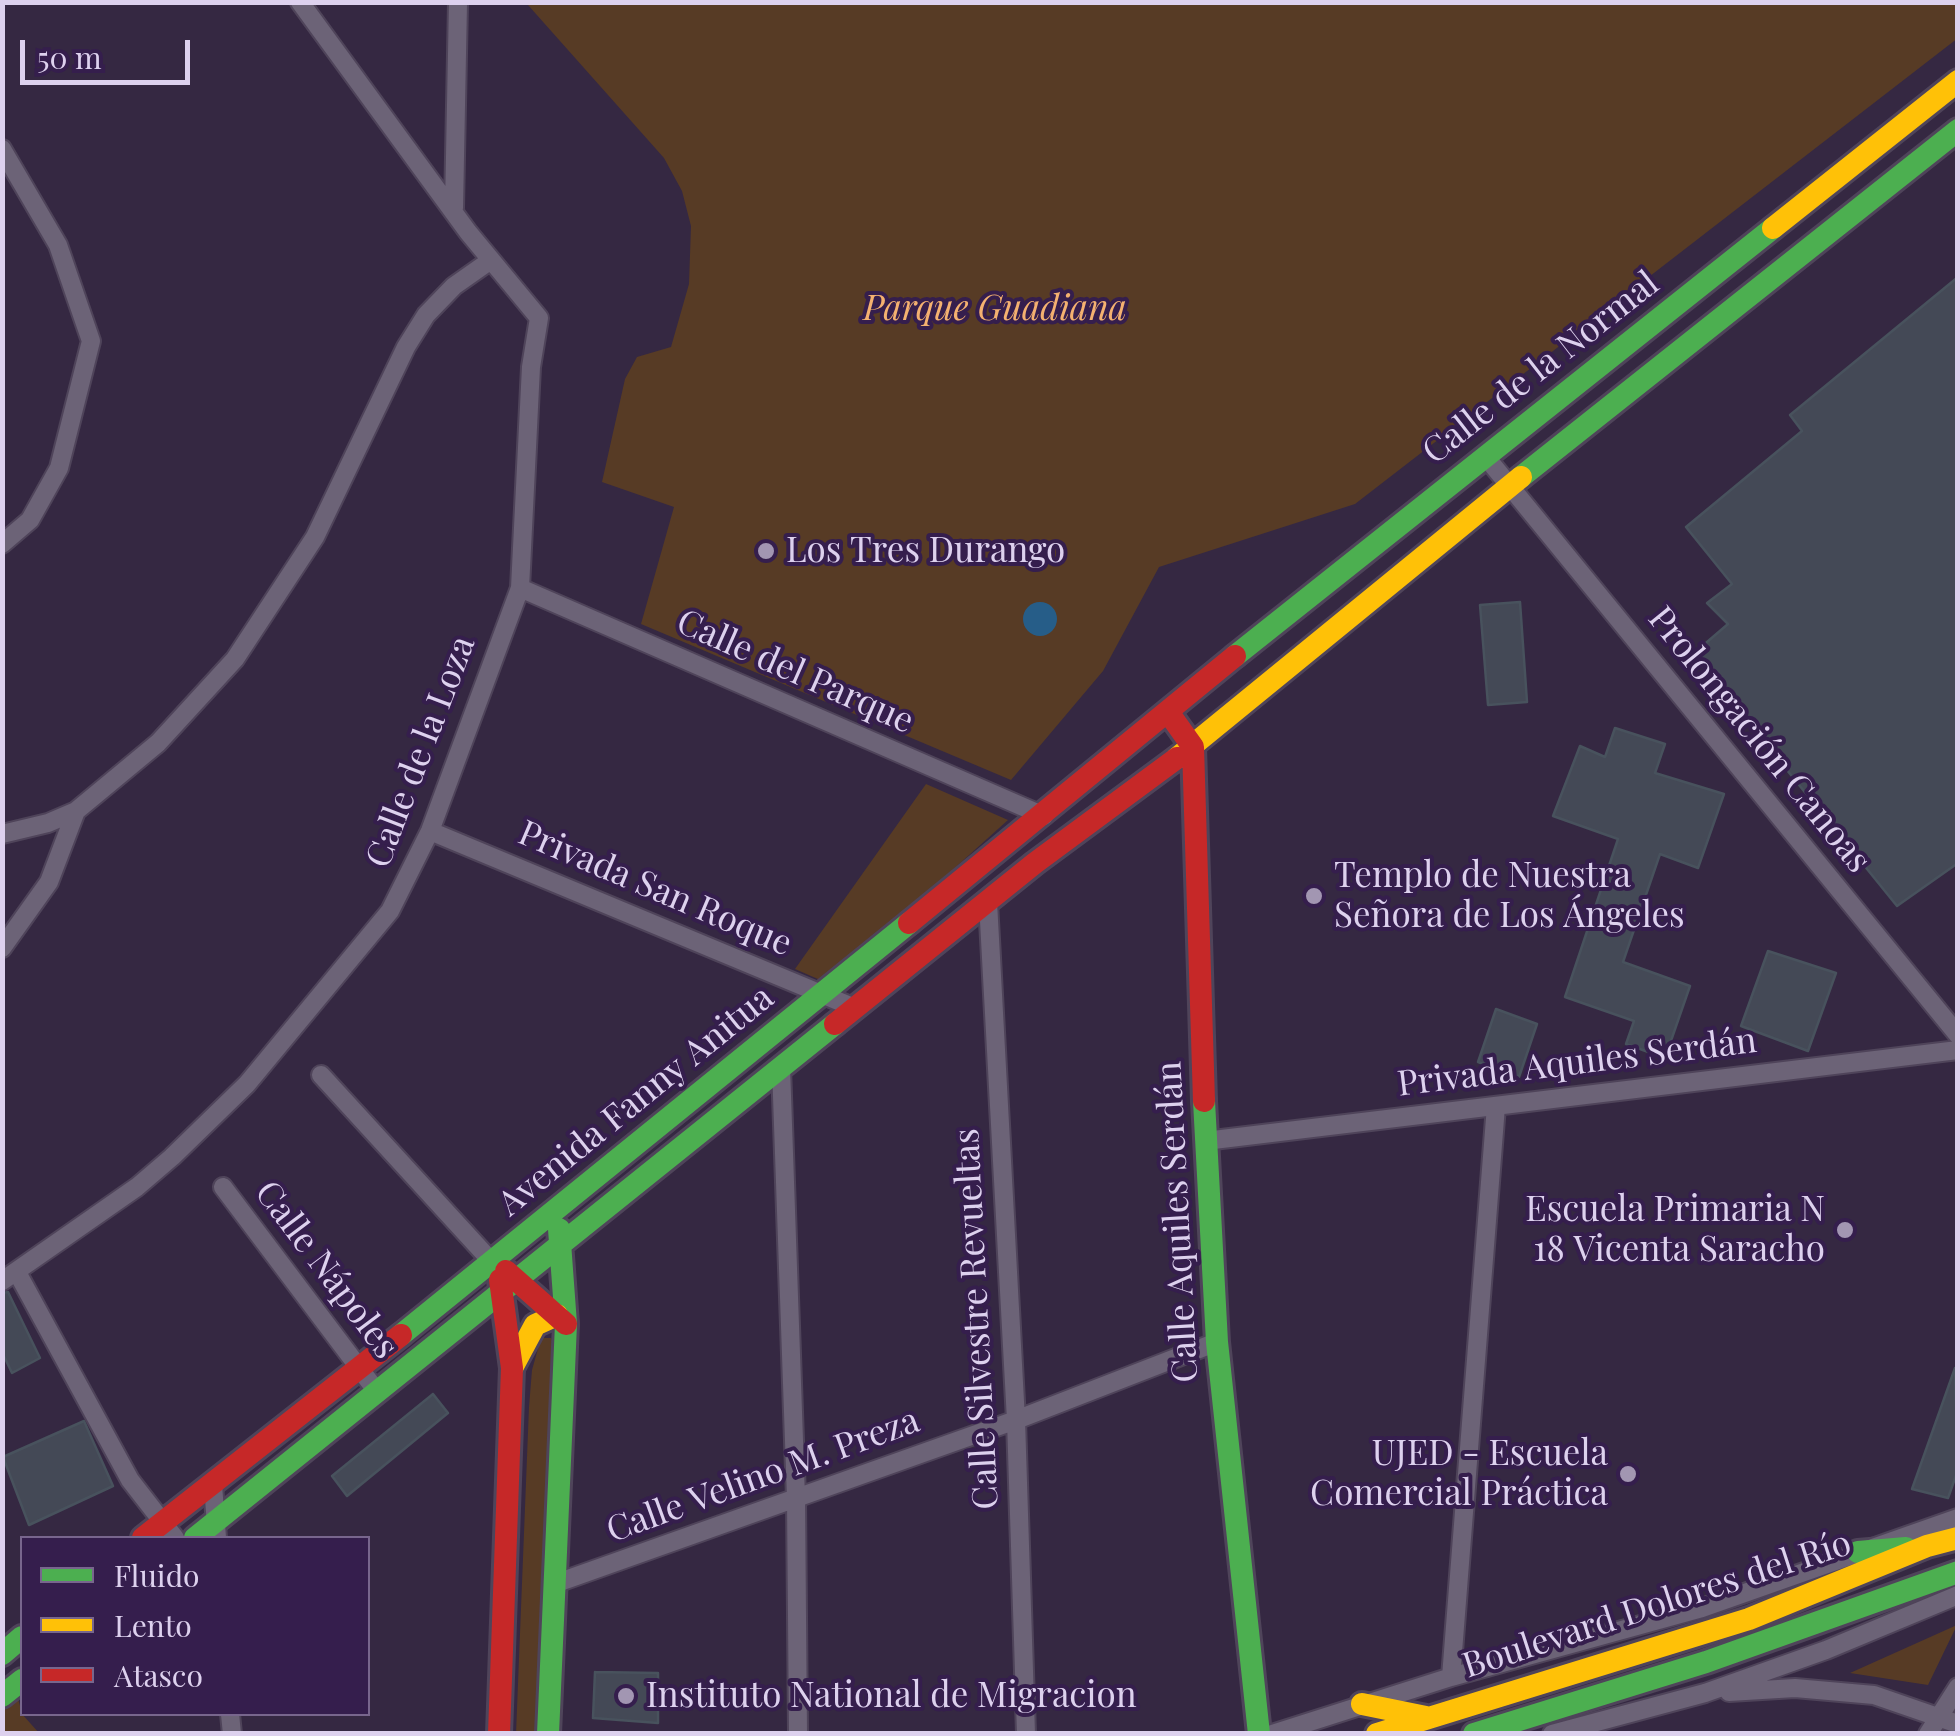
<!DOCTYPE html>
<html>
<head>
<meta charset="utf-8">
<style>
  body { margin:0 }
  #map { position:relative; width:1960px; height:1736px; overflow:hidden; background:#352842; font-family:"Playfair Display",serif }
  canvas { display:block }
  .frame { position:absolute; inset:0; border:5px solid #ddd1ee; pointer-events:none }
  .legend { position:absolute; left:20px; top:1536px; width:350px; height:180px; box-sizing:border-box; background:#351e4d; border:2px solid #78668d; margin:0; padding:12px 18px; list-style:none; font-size:30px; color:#ddd1ee }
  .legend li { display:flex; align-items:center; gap:20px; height:50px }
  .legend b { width:50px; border:2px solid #78668d }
  .scale { position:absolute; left:20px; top:40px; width:170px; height:45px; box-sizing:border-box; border:5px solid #ddd1ee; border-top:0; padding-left:12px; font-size:30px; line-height:35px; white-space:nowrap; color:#ddd1ee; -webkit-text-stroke:8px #351e4d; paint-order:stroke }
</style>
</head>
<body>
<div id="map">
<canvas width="1960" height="1736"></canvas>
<div class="frame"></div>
<ul class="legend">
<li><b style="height:12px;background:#4caf50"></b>Fluido</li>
<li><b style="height:12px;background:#ffc107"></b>Lento</li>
<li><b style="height:12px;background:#c62828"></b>Atasco</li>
</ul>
<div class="scale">50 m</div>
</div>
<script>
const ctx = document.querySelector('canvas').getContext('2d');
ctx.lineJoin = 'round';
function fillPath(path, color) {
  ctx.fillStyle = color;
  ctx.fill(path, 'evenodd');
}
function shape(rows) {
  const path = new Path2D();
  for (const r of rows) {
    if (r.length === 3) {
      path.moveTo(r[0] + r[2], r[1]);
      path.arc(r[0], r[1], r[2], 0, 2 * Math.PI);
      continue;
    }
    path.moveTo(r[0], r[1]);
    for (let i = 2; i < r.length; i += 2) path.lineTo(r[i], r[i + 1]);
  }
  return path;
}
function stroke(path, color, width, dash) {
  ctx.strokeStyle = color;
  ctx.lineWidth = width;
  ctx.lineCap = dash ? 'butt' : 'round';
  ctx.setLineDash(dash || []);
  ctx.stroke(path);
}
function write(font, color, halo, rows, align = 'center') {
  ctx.font = font + ' "Playfair Display",serif';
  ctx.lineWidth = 8;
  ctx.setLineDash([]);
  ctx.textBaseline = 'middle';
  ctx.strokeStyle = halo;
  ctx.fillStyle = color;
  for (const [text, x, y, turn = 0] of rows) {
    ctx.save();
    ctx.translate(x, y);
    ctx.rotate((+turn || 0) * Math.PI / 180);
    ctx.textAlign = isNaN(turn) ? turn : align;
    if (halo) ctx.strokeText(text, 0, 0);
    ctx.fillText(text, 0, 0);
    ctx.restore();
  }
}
const green = shape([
  [1957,2,1958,38,1355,504,1159,567,1103,671,1011,780,641,624,674,507,602,482,625,379,637,357,671,347,689,284,691,226,682,191,664,158,528,5,479,3],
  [926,784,1008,820,827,983,795,969],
  [541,1338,551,1338,555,1347,542,1733,516,1734,529,1407,532,1370],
  [1957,1625,1928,1685,1850,1673],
  [18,1698,22,1714,39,1733,3,1733,2,1711]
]);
const water = shape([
  [1040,619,17]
]);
const building = shape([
  [1958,277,1958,863,1897,906,1693,654,1728,624,1707,603,1732,584,1686,527,1802,431,1790,415,1958,277],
  [1520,602,1527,702,1488,705,1480,605,1520,602],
  [1615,728,1665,744,1655,773,1724,794,1698,868,1660,854,1623,962,1690,986,1665,1058,1626,1044,1634,1021,1565,997,1618,839,1553,816,1580,746,1605,757,1615,728],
  [1768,951,1836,973,1808,1051,1741,1026,1768,951],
  [1496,1009,1537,1024,1519,1077,1478,1062,1496,1009],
  [8,1292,40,1358,12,1373,2,1352,2,1293,8,1292],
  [1955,1368,1958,1470,1948,1498,1912,1489,1955,1368],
  [433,1394,448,1413,347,1496,332,1476,433,1394],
  [84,1421,113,1486,29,1525,3,1457,84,1421],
  [595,1672,658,1673,658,1723,593,1718,595,1672]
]);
const street = shape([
  [2,149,58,245,91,341,59,468,30,520,2,544],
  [454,208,458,2],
  [1486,457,1958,1035],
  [520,588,1044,816],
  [430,831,855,1008],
  [2,834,48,823,76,811,158,743,235,659,315,537,406,347,426,315,454,286,491,260],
  [988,902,1016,1420,1026,1734],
  [2,948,49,882,76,811],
  [781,1067,796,1498,798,1734],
  [321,1075,492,1262],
  [1205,1141,1958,1050],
  [223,1187,378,1393],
  [18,1274,130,1480,175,1538],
  [2,1281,137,1187,172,1157,247,1084,390,911,430,831,520,588,531,367,539,318,468,232,300,2],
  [213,1485,217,1538],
  [554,1584,1016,1420,1217,1342],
  [1451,1677,1496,1106],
  [1729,1692,1795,1688,1874,1695,1958,1724],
  [230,1714,232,1734],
  [1272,1734,1451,1677,1702,1608,1958,1518],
  [1552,1734,1705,1693,1826,1650,1958,1595],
  [1928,1734,1958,1687]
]);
const fast = shape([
  [1521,477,1958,130],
  [1235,656,1773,228],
  [1204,1101,1217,1342,1259,1734],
  [401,1335,909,923],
  [195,1538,835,1024],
  [1858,1552,1906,1548],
  [2,1654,22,1637],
  [2,1696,22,1680],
  [548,1734,566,1324,559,1229],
  [1474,1734,1706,1662,1958,1572]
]);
const slow = shape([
  [1773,228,1958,81],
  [1177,758,1521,477],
  [512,1368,535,1325,557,1315],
  [1362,1704,1426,1717],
  [1377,1734,1749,1619,1927,1546,1958,1538]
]);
const jam = shape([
  [1168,712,1193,747,1204,1101],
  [909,923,1235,656],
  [835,1024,1035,863,1177,758],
  [506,1271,566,1324],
  [143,1538,401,1335],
  [499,1734,512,1368,500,1280]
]);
const markers = [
  [766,551,10,"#a296b2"],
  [1314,896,10,"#a296b2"],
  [1845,1230,10,"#a296b2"],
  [1628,1474,10,"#a296b2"],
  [626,1696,10,"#a296b2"]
];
const parkNames = [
  ["Parque Guadiana",995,309]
];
const streetNames = [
  ["Calle de la Normal",1541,368,-38],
  ["Calle del Parque",795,672,24],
  ["Prolongación Canoas",1759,740,51],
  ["Calle de la Loza",421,752,-69],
  ["Privada San Roque",655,889,23],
  ["Privada Aquiles Serdán",1577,1063,-7],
  ["Avenida Fanny Anitua",636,1101,-39],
  ["Calle Aquiles Serdán",1178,1222,-93],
  ["Calle Nápoles",326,1270,53],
  ["Calle Silvestre Revueltas",977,1319,-93],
  ["Calle Velino M. Preza",763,1476,-20],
  ["Boulevard Dolores del Río",1657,1605,-18]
];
const poiNames = [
  ["Los Tres Durango",786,551],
  ["Templo de Nuestra",1334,876],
  ["Señora de Los Ángeles",1334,916],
  ["Escuela Primaria N",1825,1210,"right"],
  ["18 Vicenta Saracho",1825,1250,"right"],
  ["UJED - Escuela",1608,1454,"right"],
  ["Comercial Práctica",1608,1494,"right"],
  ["Instituto National de Migracion",646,1696]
];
fillPath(green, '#573b25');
fillPath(water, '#265d88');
fillPath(building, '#444956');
stroke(building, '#48525d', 2.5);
stroke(street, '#4f445a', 22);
stroke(fast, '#4f445a', 28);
stroke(slow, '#4f445a', 28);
stroke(jam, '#4f445a', 28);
stroke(street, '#6c6377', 18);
stroke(fast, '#4caf50', 22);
stroke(slow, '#ffc107', 22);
stroke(jam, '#c62828', 22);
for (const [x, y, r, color] of markers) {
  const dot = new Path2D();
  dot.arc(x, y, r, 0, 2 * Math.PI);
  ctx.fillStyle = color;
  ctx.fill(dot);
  stroke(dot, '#351e4d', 4);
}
write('italic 35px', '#f4b170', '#351e4d', parkNames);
write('35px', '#ddd1ee', '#351e4d', streetNames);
write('35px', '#ddd1ee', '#351e4d', poiNames, 'left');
</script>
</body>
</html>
